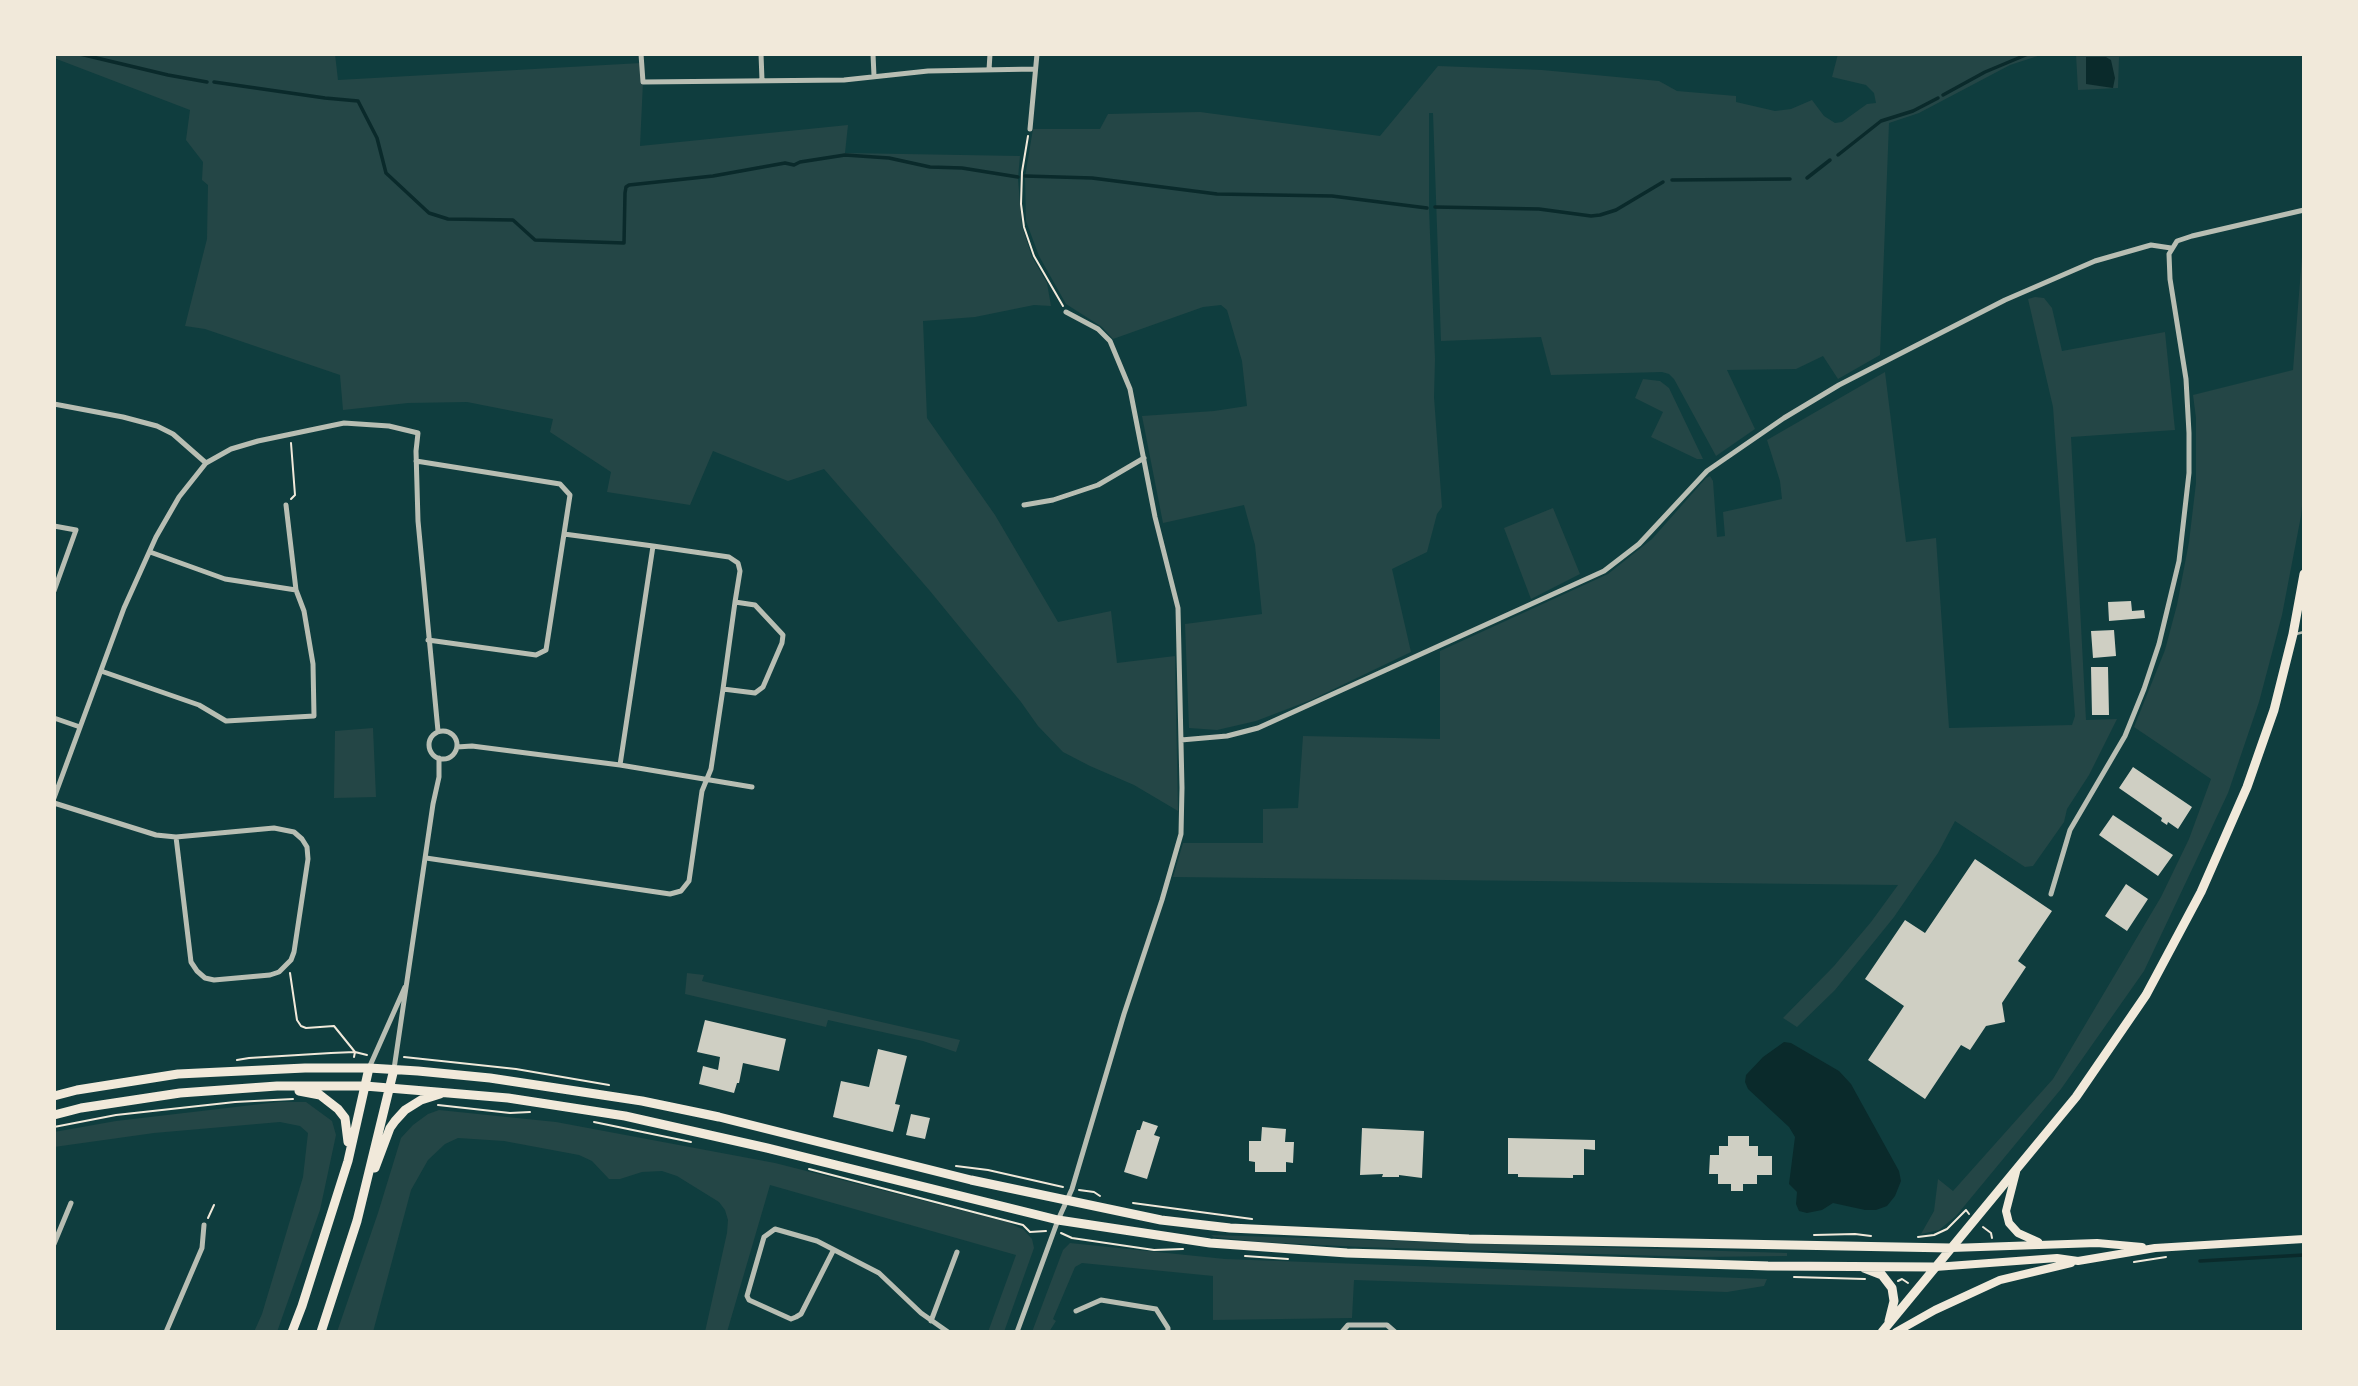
<!DOCTYPE html>
<html>
<head>
<meta charset="utf-8">
<style>
  body { margin:0 }
  #map { position:relative; width:2358px; height:1386px; overflow:hidden; background:#0f3d3e; font-family:Georgia,serif }
  canvas { display:block }
  .frame { position:absolute; inset:0; border:56px solid #f1e9da; pointer-events:none }
</style>
</head>
<body>
<div id="map">
<canvas width="2358" height="1386"></canvas>
<div class="frame"></div>
</div>
<script>
const ctx = document.querySelector('canvas').getContext('2d');
ctx.lineJoin = 'round';
function fillPath(path, color) {
  ctx.fillStyle = color;
  ctx.fill(path, 'evenodd');
}
function shape(rows) {
  const path = new Path2D();
  for (const r of rows) {
    if (r.length === 3) {
      path.moveTo(r[0] + r[2], r[1]);
      path.arc(r[0], r[1], r[2], 0, 2 * Math.PI);
      continue;
    }
    path.moveTo(r[0], r[1]);
    for (let i = 2; i < r.length; i += 2) path.lineTo(r[i], r[i + 1]);
  }
  return path;
}
function stroke(path, color, width, dash) {
  ctx.strokeStyle = color;
  ctx.lineWidth = width;
  ctx.lineCap = dash ? 'butt' : 'round';
  ctx.setLineDash(dash || []);
  ctx.stroke(path);
}
const green = shape([
  [54,54,335,54,338,80,641,63,643,82,640,146,848,125,845,153,1020,156,1018,179,1022,226,1032,257,1047,283,1051,306,1034,305,975,317,923,321,927,418,995,515,1058,622,1111,611,1117,663,1175,656,1178,811,1134,785,1090,766,1063,752,1038,726,1021,702,930,591,824,469,788,481,713,451,690,505,607,492,611,472,550,432,553,419,467,402,408,403,343,410,340,375,205,329,185,326,207,239,208,185,202,180,203,162,186,140,190,110,54,58],
  [1838,54,2044,54,2010,65,1919,113,1889,123,1880,355,1838,379,1823,356,1796,369,1727,370,1755,429,1716,456,1674,379,1669,374,1662,372,1551,375,1541,337,1441,341,1433,113,1429,113,1429,209,1435,359,1434,397,1442,507,1437,514,1427,552,1392,569,1411,652,1311,700,1256,721,1217,730,1189,728,1185,624,1262,614,1255,545,1244,505,1163,523,1142,416,1214,411,1247,406,1242,361,1227,310,1221,305,1203,307,1113,339,1102,327,1066,304,1039,256,1026,221,1025,177,1033,129,1100,129,1108,114,1200,112,1380,136,1438,66,1542,70,1659,81,1677,91,1736,96,1736,102,1775,111,1791,109,1812,100,1824,116,1835,123,1842,122,1867,104,1876,103,1874,93,1866,85,1832,77],
  [2076,54,2230,54,2119,57,2118,88,2078,90],
  [2304,231,2304,485,2301,516,2282,615,2259,702,2228,793,2144,971,2061,1089,1956,1216,1939,1230,1921,1234,1934,1211,1938,1179,1953,1191,2053,1079,2161,897,2189,839,2211,779,2134,727,2165,650,2177,605,2189,542,2196,483,2196,418,2193,395,2293,370],
  [2035,297,2044,298,2052,308,2062,351,2165,332,2175,430,2071,437,2086,720,2117,719,2089,775,2067,809,2064,822,2033,866,2025,867,1955,821,1938,853,1894,917,1835,990,1797,1027,1783,1018,1834,966,1871,922,1898,885,1173,877,1183,843,1263,843,1263,809,1298,808,1303,736,1440,739,1440,651,1608,574,1652,539,1706,478,1710,476,1713,481,1717,537,1725,536,1723,512,1782,499,1780,481,1767,440,1885,372,1906,542,1936,538,1949,728,2072,725,2075,716,2053,407,2028,299],
  [1643,379,1660,381,1669,388,1703,459,1697,459,1651,437,1663,412,1635,398],
  [1553,508,1580,574,1531,599,1504,528],
  [373,728,376,797,334,798,335,731],
  [687,973,704,975,702,981,960,1040,956,1052,923,1041,828,1020,826,1027,685,994],
  [278,1102,306,1102,332,1121,336,1135,320,1210,277,1332,254,1332,262,1314,303,1177,308,1133,300,1126,280,1122,154,1133,54,1147,54,1132,116,1121],
  [439,1110,556,1122,775,1163,1007,1222,1024,1230,1032,1239,1034,1248,1004,1332,988,1332,1016,1255,770,1185,727,1332,705,1332,727,1233,728,1220,725,1210,719,1202,677,1176,662,1171,642,1172,620,1179,609,1179,592,1161,579,1155,504,1141,458,1138,445,1144,428,1160,411,1190,373,1332,337,1332,378,1213,401,1138,413,1125,428,1114],
  [1211,1235,1787,1253,1787,1256,1699,1257,1362,1247,1261,1242,1214,1237],
  [1070,1243,1225,1259,1767,1279,1764,1286,1727,1292,1354,1280,1352,1318,1213,1320,1213,1276,1082,1263,1075,1267,1053,1319,1056,1321,1049,1332,1032,1332,1063,1250]
]);
const water = shape([
  [2086,57,2106,57,2111,60,2115,78,2113,88,2086,84],
  [1784,1042,1791,1043,1839,1071,1851,1084,1899,1171,1901,1181,1895,1196,1887,1206,1876,1210,1865,1210,1833,1203,1822,1210,1807,1213,1799,1211,1796,1204,1797,1192,1789,1184,1795,1137,1789,1127,1748,1089,1745,1082,1746,1075,1763,1057]
]);
const stream = shape([
  [80,54,168,75,207,82],
  [214,82,325,98,358,101,377,138,386,173,429,213,448,219,513,220,535,240,624,243,625,193,626,187,629,185,713,176,785,163,794,165,800,162,845,155,889,158,930,167,962,168,1018,177],
  [1943,95,1985,72,2028,54],
  [1838,155,1881,121,1913,111,1938,98],
  [1025,176,1092,178,1217,194,1332,196,1427,208],
  [1807,178,1830,160],
  [1672,180,1790,179],
  [1435,207,1539,209,1591,216,1600,215,1616,210,1663,182],
  [2200,1261,2304,1255]
]);
const building = shape([
  [2131,601,2132,611,2144,610,2145,618,2109,621,2108,602],
  [2114,630,2116,656,2093,658,2091,631],
  [2091,667,2108,667,2109,715,2092,715],
  [2133,767,2192,807,2178,829,2168,822,2167,825,2161,821,2162,818,2119,788],
  [2113,815,2173,855,2158,876,2099,835],
  [1975,859,2052,911,2018,961,2026,967,2002,1003,2005,1022,1986,1026,1970,1050,1961,1045,1925,1099,1868,1060,1904,1006,1865,979,1905,920,1925,933],
  [2126,884,2148,899,2127,931,2105,916],
  [705,1020,786,1039,779,1071,743,1063,739,1083,737,1083,734,1093,699,1084,703,1066,718,1070,720,1057,697,1052],
  [878,1049,907,1056,895,1104,900,1105,893,1132,833,1117,841,1081,869,1087],
  [911,1114,930,1118,925,1139,906,1135],
  [1143,1121,1158,1126,1154,1135,1160,1137,1147,1179,1124,1172,1137,1130,1140,1130],
  [1262,1127,1286,1129,1285,1142,1294,1142,1293,1163,1286,1162,1286,1172,1255,1172,1255,1162,1249,1161,1249,1141,1261,1141],
  [1362,1128,1424,1131,1422,1178,1399,1175,1399,1177,1382,1177,1383,1174,1360,1175],
  [1728,1136,1749,1136,1749,1146,1758,1146,1758,1156,1772,1156,1772,1175,1757,1175,1757,1184,1743,1184,1743,1191,1731,1191,1731,1184,1718,1184,1718,1174,1709,1174,1710,1155,1719,1155,1719,1146,1728,1146],
  [1508,1138,1595,1140,1595,1150,1584,1149,1584,1175,1573,1175,1573,1178,1518,1177,1518,1174,1508,1174]
]);
const path = shape([
  [1028,136,1022,172,1021,204,1024,227,1034,256,1063,306],
  [291,443,295,495,291,499],
  [290,973,297,1020,301,1026,306,1028,334,1026,355,1052,354,1057],
  [404,1057,516,1069,609,1085],
  [237,1060,249,1058,331,1053,355,1052,367,1055],
  [438,1105,510,1113,530,1112],
  [594,1122,691,1142],
  [54,1127,116,1115,235,1102,293,1099],
  [956,1166,988,1170,1063,1187],
  [809,1169,1023,1225,1030,1232,1046,1231],
  [1079,1190,1094,1192,1100,1196],
  [1133,1203,1252,1219],
  [208,1218,214,1205],
  [1983,1227,1991,1233,1992,1238],
  [1061,1233,1072,1238,1154,1250,1183,1249],
  [1814,1235,1855,1234,1871,1236],
  [1918,1237,1934,1235,1947,1229,1966,1210,1969,1214],
  [1245,1256,1288,1259],
  [2134,1262,2166,1257],
  [1794,1277,1865,1279],
  [1898,1281,1902,1279,1908,1283]
]);
const service = shape([
  [2296,634,2304,632]
]);
const minor = shape([
  [641,54,643,82,844,80,928,71,1035,69],
  [761,54,762,80],
  [873,54,874,76],
  [989,70,990,54],
  [1030,129,1037,54],
  [54,404,123,417,157,426,173,434,206,463],
  [416,461,560,484,570,495,546,650,536,655,428,640],
  [1024,505,1053,500,1098,485,1144,458],
  [54,526,76,530,54,591],
  [564,534,653,546],
  [150,552,225,579,296,590],
  [101,671,199,705,226,721,314,716,313,664,304,611,296,590,286,505],
  [54,718,80,727],
  [443,745,14],
  [1181,740,1227,736,1258,728,1604,571,1639,544,1707,471,1784,418,1839,385,2005,300,2095,261,2151,245,2171,248],
  [457,747,472,746,620,765,752,787],
  [620,765,653,546,729,557,738,563,740,571,735,602],
  [54,798,124,608,156,537,179,497,206,463,231,449,258,441,344,423,389,426,418,433,416,451,418,521,438,731],
  [54,803,156,835,176,837,274,828,294,832,302,839,307,847,308,859,294,952,291,960,279,972,270,975,214,980,205,978,197,971,191,962,176,837],
  [426,858,670,894,681,891,689,881,702,791,711,769,723,689,755,693,763,687,782,643,783,635,755,605,735,602,723,689],
  [2051,894,2070,830,2125,736,2144,689,2159,644,2179,561,2189,473,2189,433,2186,379,2170,279,2169,254,2177,241,2192,236,2304,210],
  [369,1068,405,987],
  [394,1069,433,804,439,777,439,758],
  [54,1244,71,1203],
  [833,1251,801,1314,796,1317,791,1319,749,1300,747,1296,764,1237,775,1229,817,1241,879,1273,921,1313,948,1332],
  [1076,1311,1101,1300,1156,1309,1168,1328,1168,1332],
  [931,1321,957,1252],
  [166,1332,202,1248,204,1225],
  [1017,1332,1058,1220,1072,1189,1124,1014,1162,900,1181,834,1182,788,1178,608,1155,517,1130,389,1110,341,1098,329,1066,312],
  [1342,1332,1348,1325,1387,1325,1395,1332]
]);
const secondary = shape([
  [2016,1172,2006,1211,2009,1223,2018,1233,2038,1242],
  [1951,1248,2097,1243,2142,1247],
  [1935,1267,2057,1258,2078,1261,2155,1248,2304,1239],
  [1896,1332,1935,1310,2000,1280,2071,1263]
]);
const primary = shape([
  [299,1091,320,1095,338,1109,345,1118,348,1142],
  [54,1096,77,1090,178,1074,305,1068,369,1068,418,1071,490,1078,642,1101,719,1117,971,1180,1161,1220,1230,1228,1469,1239,1951,1248],
  [54,1115,81,1108,180,1093,277,1086,365,1086,508,1098,625,1116,767,1148,1058,1220,1210,1243,1347,1253,1768,1266,1935,1267],
  [375,1168,390,1128,395,1121,405,1110,421,1100,440,1094],
  [1864,1268,1882,1275,1892,1288,1894,1301,1889,1321],
  [292,1332,302,1306,348,1161,369,1068],
  [321,1332,357,1221,394,1069],
  [1882,1332,2076,1097,2146,995,2201,892,2247,787,2274,710,2293,634,2304,574]
]);
fillPath(green, '#244646');
fillPath(water, '#0a2a2b');
stroke(stream, '#0a2a2b', 3.5);
fillPath(building, '#cfcfc3');
stroke(path, '#f1e9da', 2);
stroke(service, '#b8beb3', 2.5);
stroke(minor, '#b8beb3', 5);
stroke(secondary, '#f1e9da', 8);
stroke(primary, '#f1e9da', 9);
</script>
</body>
</html>
